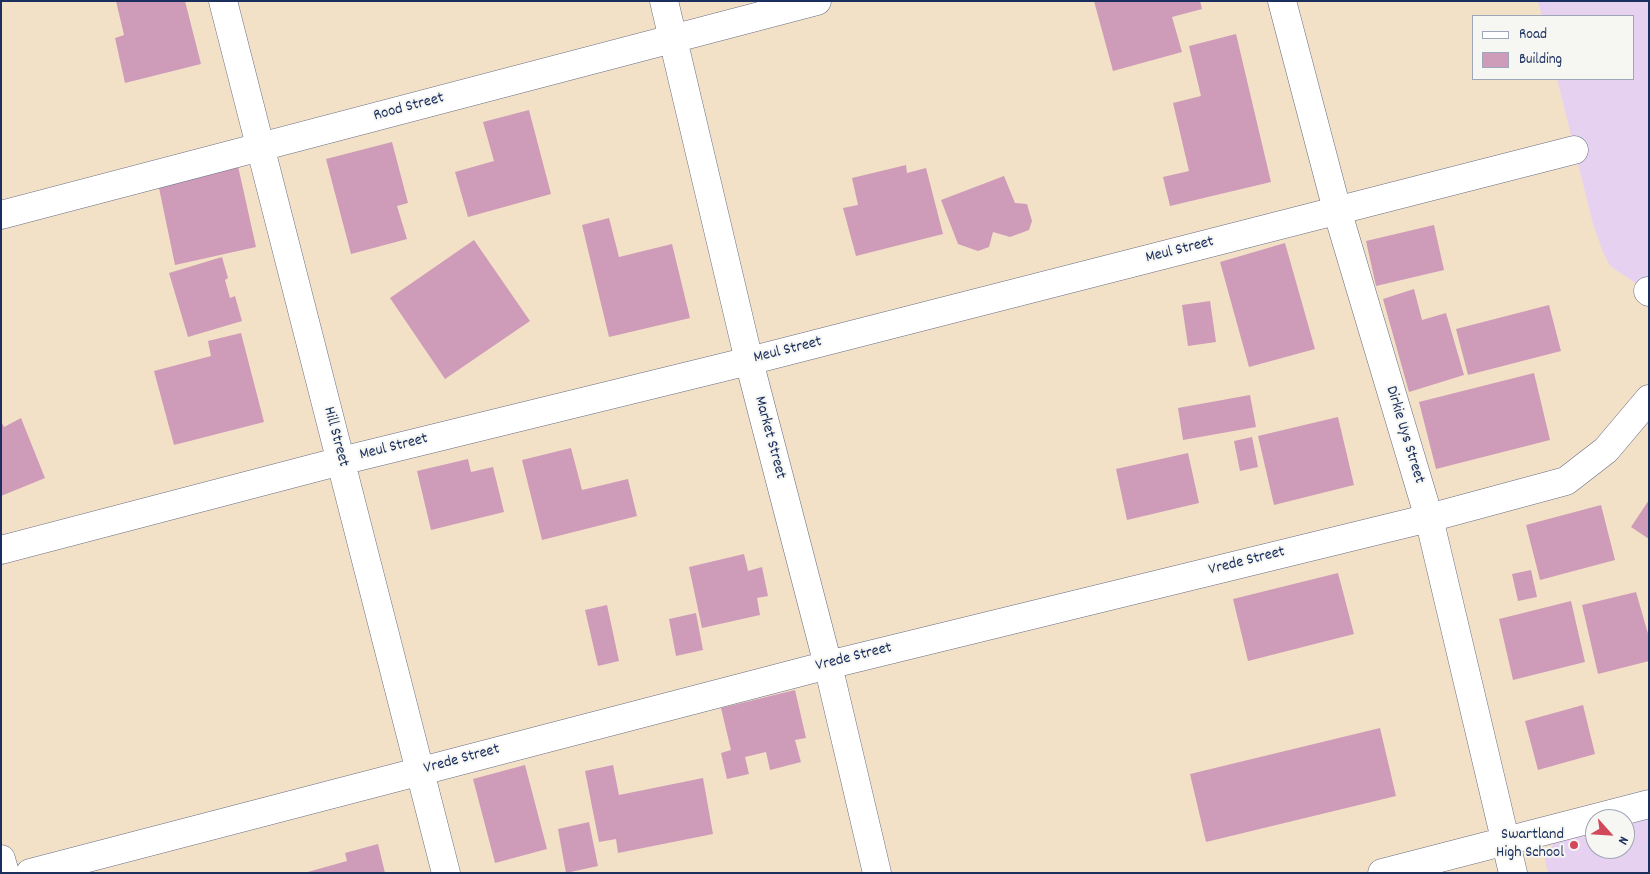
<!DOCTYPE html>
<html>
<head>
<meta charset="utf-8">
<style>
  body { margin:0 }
  #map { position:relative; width:1650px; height:874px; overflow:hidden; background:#f3e1c7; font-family:Dekko,sans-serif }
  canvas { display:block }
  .frame { position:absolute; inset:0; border:2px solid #1b2f5e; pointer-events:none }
  .legend { position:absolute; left:1472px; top:15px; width:162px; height:65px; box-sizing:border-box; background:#f6f6f2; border:1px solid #9ea6b7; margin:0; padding:6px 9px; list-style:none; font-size:15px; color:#1b2f5e }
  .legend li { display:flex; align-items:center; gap:10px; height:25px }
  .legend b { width:25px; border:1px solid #9ea6b7 }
  .north { position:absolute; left:1585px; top:809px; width:50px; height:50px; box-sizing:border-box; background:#f6f6f2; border:1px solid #9ea6b7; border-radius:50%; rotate:116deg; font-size:14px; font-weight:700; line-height:20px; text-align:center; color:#1b2f5e }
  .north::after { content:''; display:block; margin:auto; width:18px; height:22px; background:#d1495b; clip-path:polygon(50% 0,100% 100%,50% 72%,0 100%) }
</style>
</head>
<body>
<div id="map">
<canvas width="1650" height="874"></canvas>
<div class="frame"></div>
<ul class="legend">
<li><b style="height:6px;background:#fff"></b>Road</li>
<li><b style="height:14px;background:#ce9bb9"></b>Building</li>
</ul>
<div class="north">N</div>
</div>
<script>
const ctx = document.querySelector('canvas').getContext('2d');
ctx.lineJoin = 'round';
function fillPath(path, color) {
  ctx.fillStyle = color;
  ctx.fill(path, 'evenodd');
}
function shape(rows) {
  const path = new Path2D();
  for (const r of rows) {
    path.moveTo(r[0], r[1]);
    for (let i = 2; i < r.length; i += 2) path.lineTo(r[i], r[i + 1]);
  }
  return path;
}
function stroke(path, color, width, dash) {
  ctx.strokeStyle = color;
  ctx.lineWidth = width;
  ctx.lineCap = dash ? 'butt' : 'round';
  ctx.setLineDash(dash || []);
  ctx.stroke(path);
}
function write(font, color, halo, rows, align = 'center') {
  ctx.font = font + ' Dekko,sans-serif';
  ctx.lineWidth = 4;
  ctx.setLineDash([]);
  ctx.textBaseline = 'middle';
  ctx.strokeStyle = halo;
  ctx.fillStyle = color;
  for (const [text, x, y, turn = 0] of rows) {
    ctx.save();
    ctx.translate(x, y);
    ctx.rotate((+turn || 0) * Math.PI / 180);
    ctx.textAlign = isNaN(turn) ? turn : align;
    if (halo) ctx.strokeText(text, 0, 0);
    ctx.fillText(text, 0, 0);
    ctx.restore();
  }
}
const built = shape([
  [1538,1,1649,1,1649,292,1610,266,1603,252,1593,224,1557,79,1634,79,1634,16,1542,16],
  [1649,817,1649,873,1548,873,1545,860,1555,840,1595,830,1595,849,1625,849,1625,823]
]);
const building = shape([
  [116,1,185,1,201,64,125,83,115,38,124,35],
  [1094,1,1200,1,1202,9,1172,17,1182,52,1113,71],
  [1236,34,1271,182,1170,206,1163,177,1189,171,1173,103,1201,96,1189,46],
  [529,110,551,194,468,217,455,172,494,161,483,122],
  [392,142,408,203,397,206,407,239,351,254,326,159],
  [906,165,907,173,926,168,943,234,856,256,843,208,858,205,852,178],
  [238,166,256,247,175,265,158,183],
  [1004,176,1015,203,1027,204,1032,221,1029,230,1010,237,993,232,989,247,978,251,958,244,941,200],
  [609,218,619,257,672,244,690,318,609,337,582,225],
  [1434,225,1444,270,1376,286,1366,241],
  [474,240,530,321,445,379,390,298],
  [1285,243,1315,349,1249,367,1220,262],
  [222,257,228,278,225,280,230,298,235,296,242,321,188,337,169,273],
  [1414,289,1422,320,1446,313,1464,375,1409,392,1383,299],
  [1210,301,1216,342,1188,346,1182,305],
  [1549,305,1561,351,1468,375,1456,329],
  [241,333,264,422,174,445,154,371,211,356,208,341],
  [1534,373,1550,440,1436,469,1419,402],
  [1250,395,1256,427,1183,440,1178,408],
  [1338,417,1354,485,1274,505,1258,436],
  [21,418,45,478,1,496,1,421,4,427],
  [1252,437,1258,467,1240,471,1234,441],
  [571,448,582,490,628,479,637,516,542,540,522,460],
  [1188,453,1199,503,1127,520,1116,469],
  [468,459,471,472,493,467,504,512,431,530,417,471],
  [1649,500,1649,539,1631,527],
  [1601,505,1615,560,1540,580,1526,525],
  [744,554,748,571,762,567,768,596,757,598,760,615,702,628,689,567],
  [1531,570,1537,597,1518,601,1512,574],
  [1338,573,1354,634,1248,661,1233,599],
  [1636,592,1649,637,1649,661,1598,674,1582,605],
  [1571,601,1585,662,1513,680,1499,619],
  [607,605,619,661,598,666,585,610],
  [696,613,703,650,676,656,669,619],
  [795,690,806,738,795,740,801,762,770,770,766,752,745,757,749,774,727,779,721,753,731,750,721,708],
  [1583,705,1595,754,1538,770,1525,721],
  [1380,728,1396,796,1206,842,1190,774],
  [525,765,547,849,495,863,473,779],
  [613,765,619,795,703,778,713,834,618,853,616,839,599,842,585,771],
  [589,822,598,866,566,873,558,829],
  [378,844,385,873,304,873,347,861,345,853]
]);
const minor = shape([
  [223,1,446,873],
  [664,1,749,361,828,665,877,873],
  [1282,1,1337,210,1429,518,1513,873],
  [1,215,817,1],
  [1648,291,1649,292],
  [1,550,341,461,749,361,1574,150],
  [1,859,5,873],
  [30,873,828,665,1429,518,1566,481,1606,450,1649,399],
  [1382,873,1649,804]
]);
const markers = [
  [1574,845,5,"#d1495b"]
];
const streetNames = [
  ["Rood Street",409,108,-15],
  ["Meul Street",1180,251,-14],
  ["Meul Street",788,351,-14],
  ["Dirkie Uys Street",1404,435,73],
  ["Hill Street",335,437,75],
  ["Market Street",769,438,75],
  ["Meul Street",394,448,-14],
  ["Vrede Street",1247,562,-14],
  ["Vrede Street",854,658,-14],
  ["Vrede Street",462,760,-15]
];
const poiNames = [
  ["Swartland",1564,836],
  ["High School",1564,854]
];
fillPath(built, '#e6d2f0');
fillPath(building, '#ce9bb9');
stroke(minor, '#676d83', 29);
stroke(minor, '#fff', 28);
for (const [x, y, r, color] of markers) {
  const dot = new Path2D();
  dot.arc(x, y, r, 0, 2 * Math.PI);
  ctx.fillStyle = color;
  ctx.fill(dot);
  stroke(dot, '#f6f6f2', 2);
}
write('16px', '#1b2f5e', '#f6f6f2', streetNames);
write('16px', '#1b2f5e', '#f6f6f2', poiNames, 'right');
</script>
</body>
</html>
